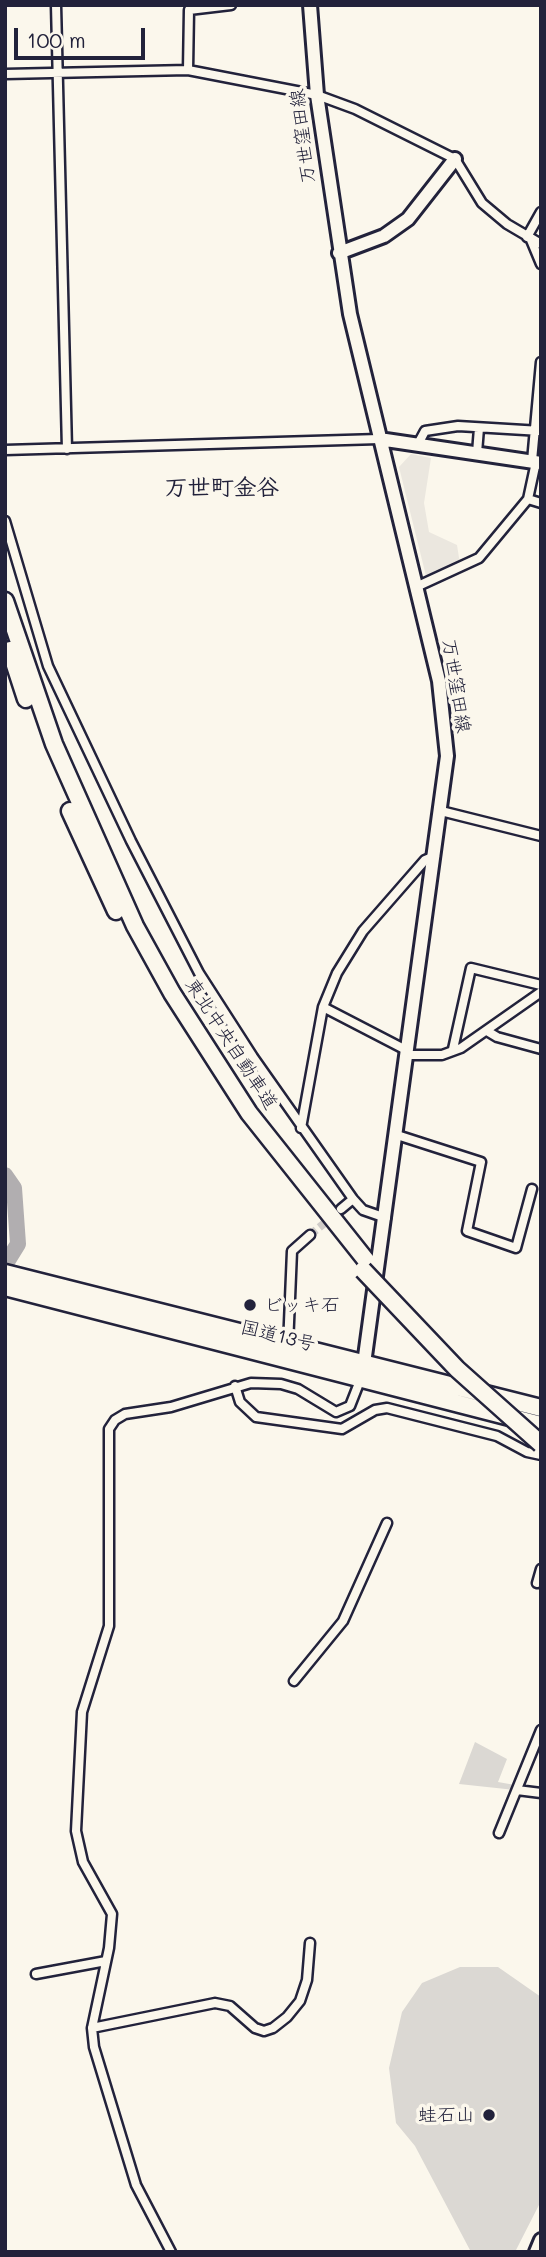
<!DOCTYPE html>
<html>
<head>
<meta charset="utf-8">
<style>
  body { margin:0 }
  #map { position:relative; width:546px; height:2257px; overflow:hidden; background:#fbf7ec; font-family:Mali,sans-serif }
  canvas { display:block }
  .frame { position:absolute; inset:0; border:7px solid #22223b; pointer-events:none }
  .scale { position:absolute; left:14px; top:28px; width:131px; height:32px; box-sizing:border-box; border:4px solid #22223b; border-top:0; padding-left:9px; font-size:21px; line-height:24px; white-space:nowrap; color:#22223b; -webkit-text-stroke:5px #fbf7ec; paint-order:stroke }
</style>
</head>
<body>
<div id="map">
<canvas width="546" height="2257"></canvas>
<div class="frame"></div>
<div class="scale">100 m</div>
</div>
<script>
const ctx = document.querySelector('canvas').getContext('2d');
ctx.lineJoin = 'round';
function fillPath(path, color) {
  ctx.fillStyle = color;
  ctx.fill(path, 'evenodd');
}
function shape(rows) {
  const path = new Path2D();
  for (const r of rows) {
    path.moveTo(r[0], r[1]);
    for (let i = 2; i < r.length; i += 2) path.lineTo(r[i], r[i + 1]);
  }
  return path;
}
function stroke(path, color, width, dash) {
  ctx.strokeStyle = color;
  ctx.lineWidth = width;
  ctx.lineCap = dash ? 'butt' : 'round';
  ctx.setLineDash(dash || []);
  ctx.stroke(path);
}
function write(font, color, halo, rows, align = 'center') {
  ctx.font = font + ' Mali,"Klee One",sans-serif';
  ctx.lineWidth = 7;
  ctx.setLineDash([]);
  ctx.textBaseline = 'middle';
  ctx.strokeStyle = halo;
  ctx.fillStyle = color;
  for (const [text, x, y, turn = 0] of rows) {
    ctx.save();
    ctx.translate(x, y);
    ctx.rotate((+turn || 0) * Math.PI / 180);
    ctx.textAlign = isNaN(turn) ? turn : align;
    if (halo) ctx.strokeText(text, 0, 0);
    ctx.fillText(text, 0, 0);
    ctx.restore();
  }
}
const built = shape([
  [411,454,431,458,424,503,429,532,457,545,460,564,426,576,399,467]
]);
const green = shape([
  [475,1742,507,1759,498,1782,515,1785,515,1790,459,1784],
  [460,1967,498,1967,541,1997,541,2201,515,2252,471,2252,415,2146,396,2123,389,2068,402,2012,422,1983]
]);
const river = shape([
  [5,1175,14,1188,18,1244,5,1265]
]);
const streetTunnel = shape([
  [310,1235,332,1217]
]);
const street = shape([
  [56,5,67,449],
  [188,70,189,10,231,5],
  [5,74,188,70,317,95,355,109,455,159,482,203,507,224,541,244],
  [527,237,541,212],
  [531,240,541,264],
  [418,444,425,431,458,426,541,431],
  [5,450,379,439],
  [477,453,479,428],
  [532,461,541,362],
  [528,499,541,503],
  [5,521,48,666,131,841,199,973,253,1057,353,1199,363,1210,386,1218],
  [416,587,479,558,528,499,536,462],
  [441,811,541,836],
  [323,1007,408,1051],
  [487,1031,497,1037,541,1049],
  [453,1049,471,968,541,985],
  [408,1055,442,1055,461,1048,541,992],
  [301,1128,323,1007,337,973,363,931,425,860,435,856],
  [397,1135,481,1162,467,1231,516,1248,532,1189],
  [341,1209,353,1199],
  [288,1346,292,1251,310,1235],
  [235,1386,240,1402,256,1417,342,1429,375,1410,387,1408,497,1436,527,1452,541,1455],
  [537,1583,541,1569],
  [294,1681,343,1621,387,1523],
  [517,1790,541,1793],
  [499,1833,541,1730],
  [36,1974,106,1961],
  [92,2028,215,2003,230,2006,255,2028,264,2031,273,2028,287,2017,300,2001,307,1980,310,1943],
  [171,2252,136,2185,94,2047,92,2028,109,1948,112,1914,83,1862,76,1831,82,1712,109,1626,109,1429,115,1420,125,1414,171,1407,251,1383,281,1384,298,1389,336,1412,350,1406,361,1378]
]);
const secondary = shape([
  [310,5,317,95,350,314,439,681,447,756,363,1371],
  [339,253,384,236,408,219,455,159],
  [379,439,541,463],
  [536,2252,541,2240]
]);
const highway = shape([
  [5,601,54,744,135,926,172,993,249,1113,369,1264],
  [10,650,26,699],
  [70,811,116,911],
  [5,1273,541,1408],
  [5,1287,541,1425]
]);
const highwayBridge = shape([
  [363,1270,457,1369,541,1444]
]);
const markers = [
  [250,1305,7,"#22223b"],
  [489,2115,7,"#22223b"]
];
const streetNames = [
  ["万世窪田線",303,136,-97],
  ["万世窪田線",456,686,81],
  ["東北中央自動車道",231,1044,57],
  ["国道13号",278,1336,14]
];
const poiNames = [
  ["ビッキ石",264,1305],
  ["蛙石山",475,2115,"right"]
];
const quarterNames = [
  ["万世町金谷",222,488]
];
fillPath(built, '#ebe7df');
fillPath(green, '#dbd8d3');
stroke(river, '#b1aeb0', 16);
stroke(streetTunnel, '#d0ccc9', 8, [8, 4]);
stroke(street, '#22223b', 13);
stroke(secondary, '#22223b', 18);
stroke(highway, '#22223b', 21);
stroke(street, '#fbf7ec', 8);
stroke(secondary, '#fbf7ec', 12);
stroke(highway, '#fbf7ec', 16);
stroke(highwayBridge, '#22223b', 21, []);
stroke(highwayBridge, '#fbf7ec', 16);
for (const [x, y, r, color] of markers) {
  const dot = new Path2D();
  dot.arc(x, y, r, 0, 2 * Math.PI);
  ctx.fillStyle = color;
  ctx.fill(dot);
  stroke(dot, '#fbf7ec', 2.5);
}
write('19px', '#22223b', '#fbf7ec', streetNames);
write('19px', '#22223b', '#fbf7ec', poiNames, 'left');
write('bold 23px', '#22223b', '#fbf7ec', quarterNames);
</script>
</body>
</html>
